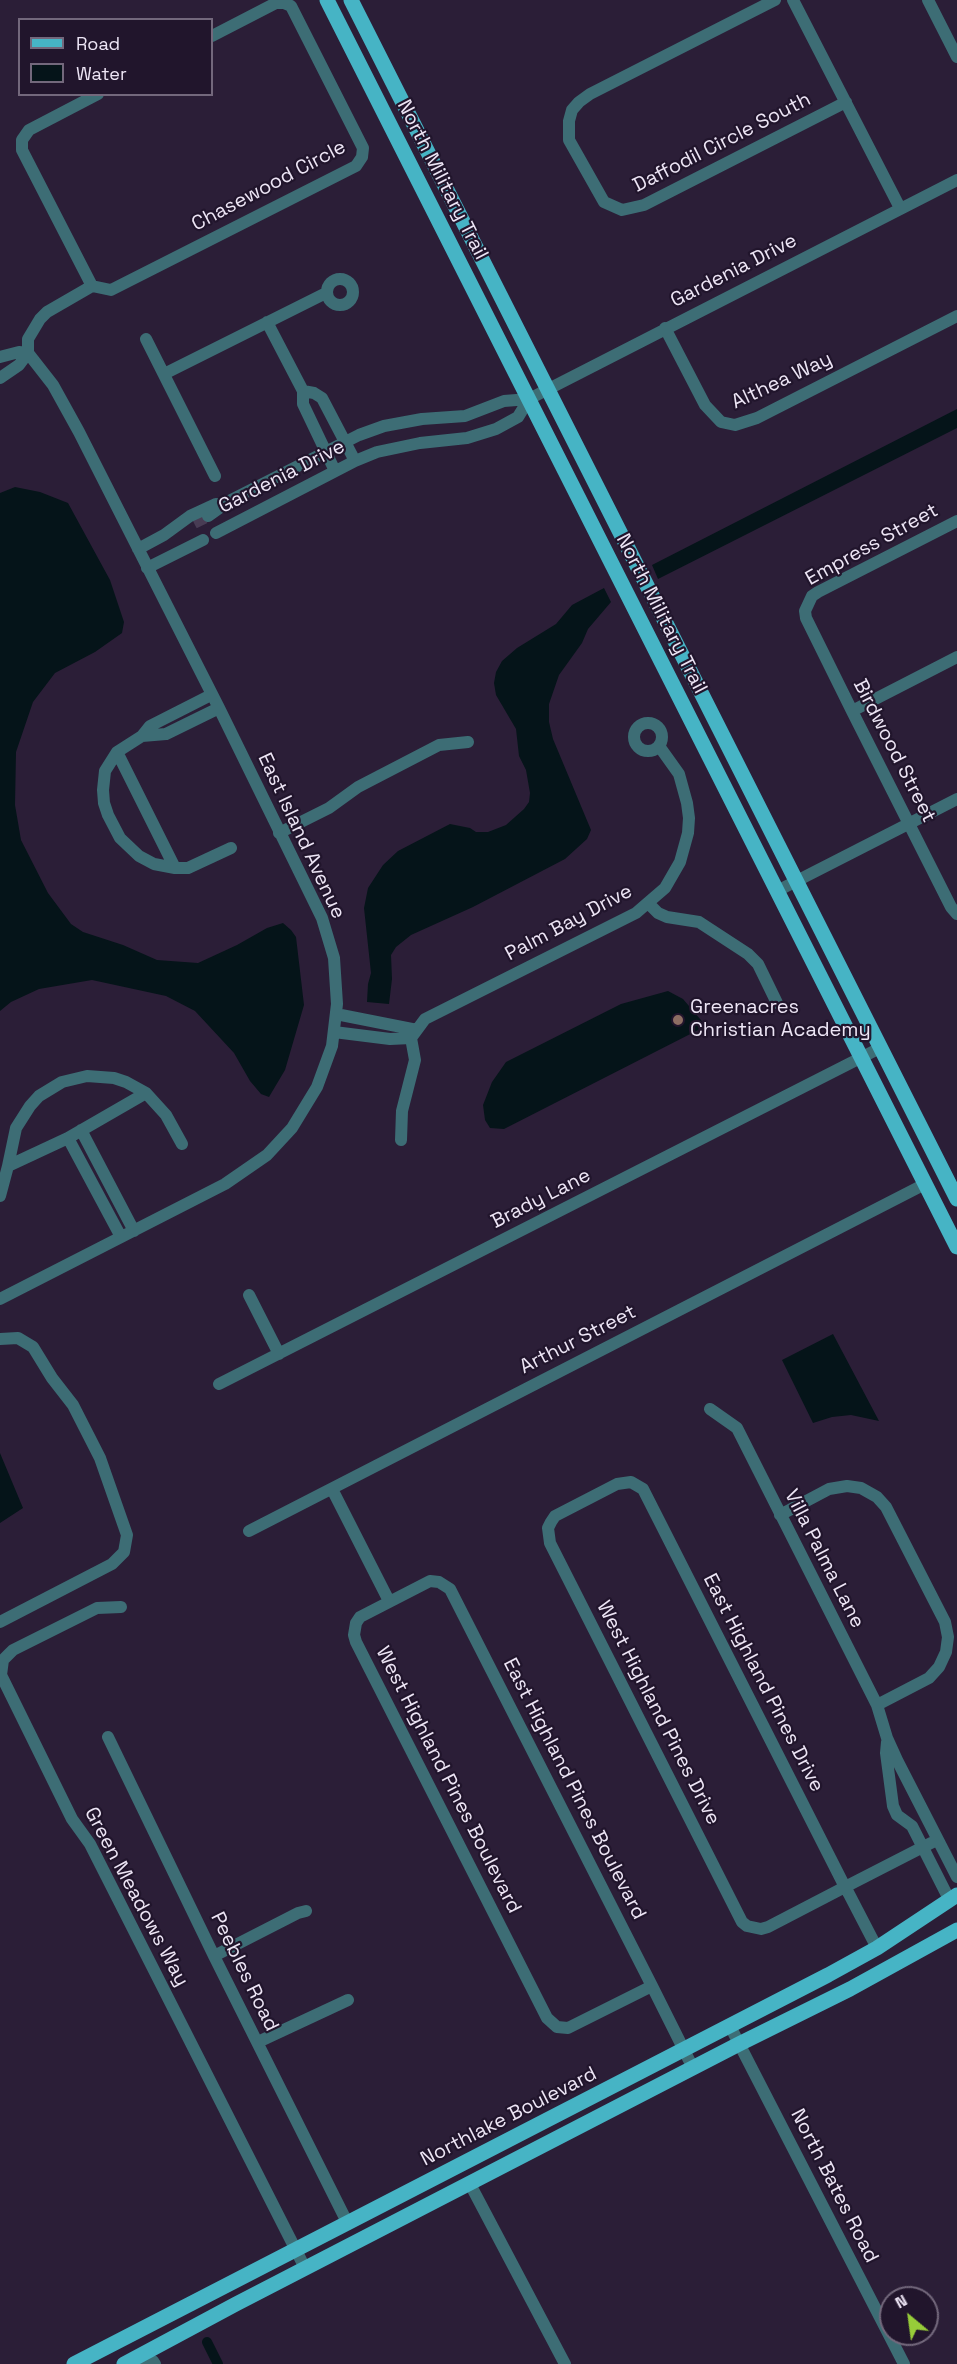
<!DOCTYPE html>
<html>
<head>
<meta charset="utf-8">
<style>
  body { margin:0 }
  #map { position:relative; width:957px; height:2364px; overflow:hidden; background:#2b1e37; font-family:"Space Grotesk",sans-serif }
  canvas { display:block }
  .legend { position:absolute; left:18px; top:18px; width:195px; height:78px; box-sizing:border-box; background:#21152c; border:2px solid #73687c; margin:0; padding:8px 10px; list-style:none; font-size:18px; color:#ede5f5 }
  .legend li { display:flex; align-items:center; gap:12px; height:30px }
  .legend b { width:30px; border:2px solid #73687c }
  .north { position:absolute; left:879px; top:2286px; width:60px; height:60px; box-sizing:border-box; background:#21152c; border:2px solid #73687c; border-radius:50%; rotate:331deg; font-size:16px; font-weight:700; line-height:24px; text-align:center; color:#ede5f5 }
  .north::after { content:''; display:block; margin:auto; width:21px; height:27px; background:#97cc39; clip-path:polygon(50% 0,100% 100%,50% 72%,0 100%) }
</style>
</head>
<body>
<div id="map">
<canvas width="957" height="2364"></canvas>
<ul class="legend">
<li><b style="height:8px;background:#46b4c5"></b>Road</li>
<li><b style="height:16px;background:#051419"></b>Water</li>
</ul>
<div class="north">N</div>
</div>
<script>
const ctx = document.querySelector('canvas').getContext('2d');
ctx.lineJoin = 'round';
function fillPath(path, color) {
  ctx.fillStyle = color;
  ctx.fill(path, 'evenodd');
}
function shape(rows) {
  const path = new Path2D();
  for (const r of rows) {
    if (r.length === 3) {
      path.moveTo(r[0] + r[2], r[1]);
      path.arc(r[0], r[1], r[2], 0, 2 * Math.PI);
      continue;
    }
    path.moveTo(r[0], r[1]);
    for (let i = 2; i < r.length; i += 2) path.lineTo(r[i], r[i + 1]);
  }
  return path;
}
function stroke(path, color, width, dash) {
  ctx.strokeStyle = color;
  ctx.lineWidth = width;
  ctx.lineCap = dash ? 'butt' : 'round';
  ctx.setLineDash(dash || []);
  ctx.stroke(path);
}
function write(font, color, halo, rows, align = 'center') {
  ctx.font = font + ' "Space Grotesk",sans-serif';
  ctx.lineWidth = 4.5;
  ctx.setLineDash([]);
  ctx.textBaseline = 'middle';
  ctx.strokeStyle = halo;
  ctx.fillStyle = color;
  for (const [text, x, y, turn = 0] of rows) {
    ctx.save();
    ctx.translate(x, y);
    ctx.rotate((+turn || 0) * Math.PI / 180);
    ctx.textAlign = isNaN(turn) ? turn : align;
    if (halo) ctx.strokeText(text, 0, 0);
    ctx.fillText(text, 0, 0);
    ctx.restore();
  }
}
const water = shape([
  [957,409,957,428,658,579,652,565],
  [15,487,40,492,68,503,110,580,124,622,122,633,95,652,55,673,33,702,16,752,15,805,21,840,48,893,71,924,83,932,123,945,157,960,198,963,237,945,267,928,283,923,291,930,296,937,304,1005,285,1070,269,1097,261,1094,250,1081,234,1053,195,1011,166,996,92,980,39,989,11,1002,0,1011,0,493],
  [604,588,611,602,588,629,582,643,559,675,549,704,549,722,553,739,591,830,587,839,565,859,473,907,411,935,396,947,391,955,392,979,389,1004,367,1002,368,984,371,973,364,908,368,888,383,865,398,851,450,824,470,828,476,832,488,832,506,825,524,809,529,802,530,793,526,770,519,756,516,729,496,695,494,683,496,672,502,661,517,648,556,624,572,605],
  [668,991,683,999,706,1026,504,1129,490,1128,485,1120,483,1105,492,1082,506,1062,621,1004],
  [833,1334,879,1421,851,1415,832,1417,813,1423,782,1360],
  [0,1453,23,1508,0,1523]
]);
const canal = shape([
  [207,2342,218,2364]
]);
const minorTunnel = shape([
  [194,523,208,516]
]);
const minor = shape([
  [775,0,590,94,579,102,572,110,569,121,569,140,604,202,622,210,644,205,846,102],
  [793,0,900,208],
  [928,0,957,57],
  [98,94,29,130,22,140,22,150,92,286,111,290,356,166,362,157,363,148,291,6,284,3,276,3,212,36],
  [340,292,13],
  [267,322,303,391,303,404,335,471],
  [665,328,705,405,721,422,735,425,757,418,957,316],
  [146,339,215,476],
  [0,357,19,352,28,353],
  [164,374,326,293],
  [0,378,19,365,28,353,28,339,40,319,47,312,92,286],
  [303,391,314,393,322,398,355,461],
  [208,516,229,501,359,435,384,426,422,419,465,416,504,401,529,399,957,180],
  [957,521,818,592,812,596,805,611,806,618,852,711,951,907,957,914],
  [216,533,355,461,377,452,420,443,467,438,496,429,518,417,529,399],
  [138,549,164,535,190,516,216,504],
  [147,568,203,540],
  [211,695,150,726,142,736,117,752,105,771,103,790,104,803,108,815,120,838,139,856,154,864,175,868,188,868,231,848],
  [852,711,957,657],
  [648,737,14],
  [142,736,166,734,219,708],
  [117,752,175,868],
  [279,833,329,808,358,787,439,745,468,742],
  [777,891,957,799],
  [649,904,658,913,667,917,699,922,748,954,758,964,777,1003],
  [336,1014,417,1030],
  [334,1032,390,1039,411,1038],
  [411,1038,425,1019,636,913,665,888,680,862,688,833,689,818,687,803,679,774,659,746],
  [81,1130,134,1231],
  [68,1138,121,1237],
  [401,1140,402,1111,415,1060,411,1038],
  [8,1166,16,1128,30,1106,39,1096,62,1082,87,1076,114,1078,126,1082,146,1093,166,1115,182,1144],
  [0,1196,8,1166,68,1138,146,1093],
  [249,1295,279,1354],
  [0,1299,225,1184,267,1155,292,1128,317,1087,332,1046,337,1004,334,958,322,918,219,708,79,432,53,385,28,353],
  [0,1339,18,1338,33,1347,52,1378,73,1405,100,1458,127,1535,124,1552,112,1564,0,1622],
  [219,1384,880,1048],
  [710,1409,737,1428,877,1705,887,1738,897,1760,957,1877],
  [332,1489,389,1601],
  [780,1515,829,1489,847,1486,861,1488,877,1497,886,1507,945,1622,948,1637,946,1652,939,1667,929,1678,877,1705],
  [249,1531,925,1184],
  [121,1607,97,1608,13,1650,3,1660,1,1675,72,1819,90,1844,305,2268],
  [108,1737,214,1956,348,2224],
  [887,1742,886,1753,893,1806,897,1815,912,1826,949,1899],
  [877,1948,849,1894,845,1887,643,1489,631,1482,617,1484,555,1516,551,1522,548,1528,550,1543,742,1922,747,1926,761,1929,768,1927,845,1887,923,1847,937,1840],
  [214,1956,298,1913,306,1911],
  [652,1986,568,2028,557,2027,547,2018,356,1642,354,1635,356,1623,360,1617,430,1581,439,1582,450,1589,652,1986,693,2068],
  [730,2026,904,2364],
  [258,2042,348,2000],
  [470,2184,565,2364],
  [140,2364,141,2355,153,2361,155,2364]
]);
const major = shape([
  [327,0,957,1247],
  [351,0,957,1199],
  [74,2364,828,1975,877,1948,957,1895],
  [124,2364,236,2304,739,2044,850,1989,957,1930]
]);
const markers = [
  [678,1020,6,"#8d6e63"]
];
const streetNames = [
  ["Daffodil Circle South",722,143,-27],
  ["North Military Trail",442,180,63],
  ["Chasewood Circle",269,186,-28],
  ["Gardenia Drive",734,271,-27],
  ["Althea Way",782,381,-25],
  ["Gardenia Drive",282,477,-27],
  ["Empress Street",872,545,-29],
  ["North Military Trail",661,614,63],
  ["Birdwood Street",894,751,63],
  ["East Island Avenue",301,836,65],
  ["Palm Bay Drive",569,923,-28],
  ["Brady Lane",541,1199,-27],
  ["Arthur Street",578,1340,-27],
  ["Villa Palma Lane",824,1559,63],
  ["East Highland Pines Drive",763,1683,63],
  ["West Highland Pines Drive",658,1713,63],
  ["West Highland Pines Boulevard",448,1780,63],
  ["East Highland Pines Boulevard",574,1789,63],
  ["Green Meadows Way",136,1897,62],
  ["Peebles Road",244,1972,64],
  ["Northlake Boulevard",509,2117,-27],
  ["North Bates Road",834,2186,63]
];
const poiNames = [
  ["Greenacres",690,1008],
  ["Christian Academy",690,1031]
];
fillPath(water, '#051419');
stroke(canal, '#051419', 10);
stroke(minorTunnel, '#483c54', 12, [12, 6]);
stroke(minor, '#3d6d75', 12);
stroke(major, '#46b4c5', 15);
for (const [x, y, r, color] of markers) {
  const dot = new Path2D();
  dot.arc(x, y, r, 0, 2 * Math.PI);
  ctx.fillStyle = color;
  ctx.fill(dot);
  stroke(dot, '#21152c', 2);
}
write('20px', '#ede5f5', '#21152c', streetNames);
write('20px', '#ede5f5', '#21152c', poiNames, 'left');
</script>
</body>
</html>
